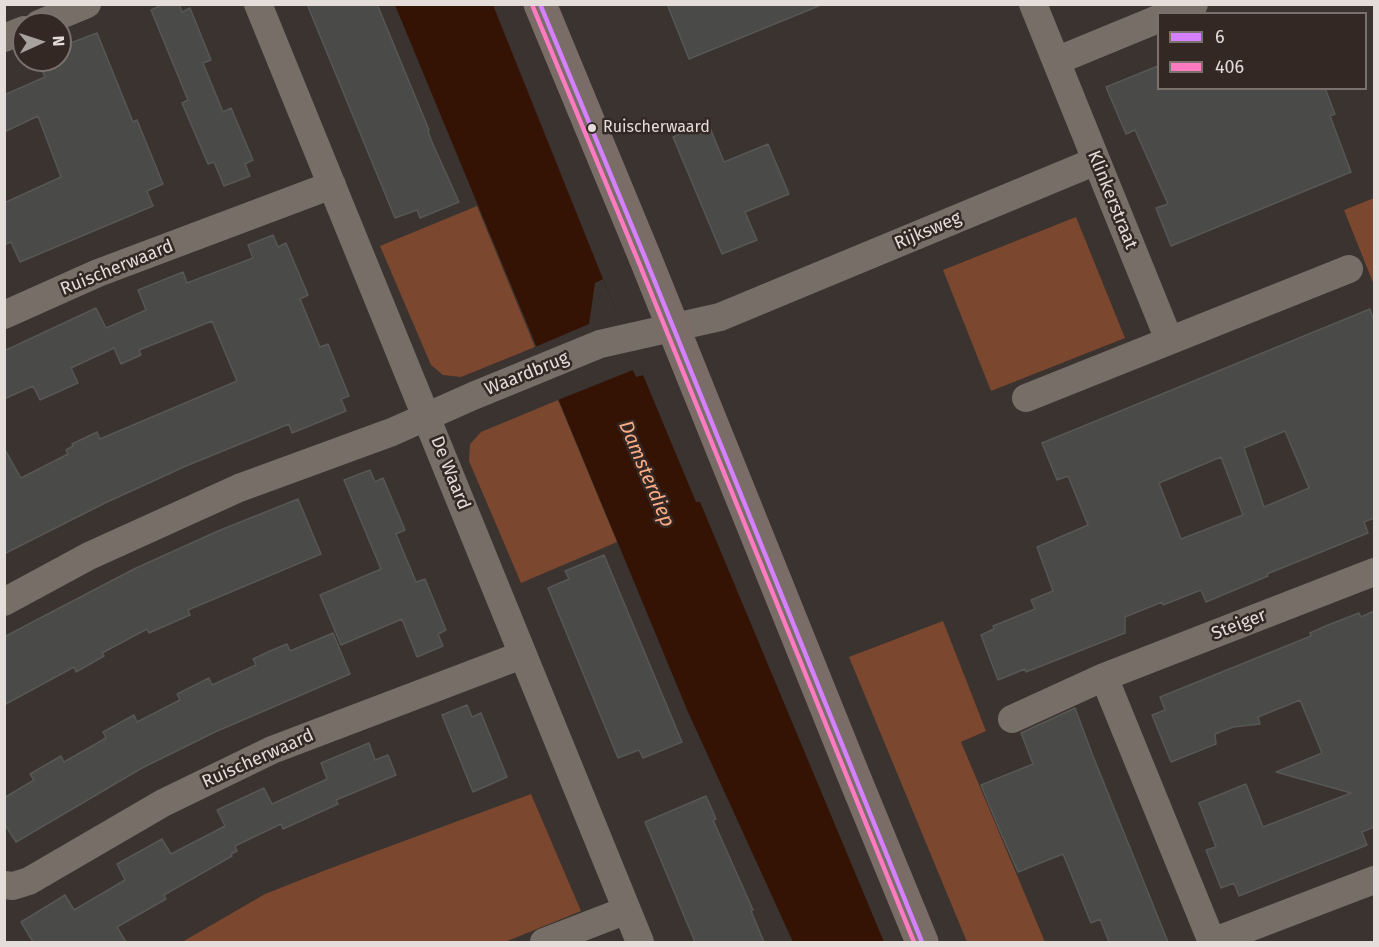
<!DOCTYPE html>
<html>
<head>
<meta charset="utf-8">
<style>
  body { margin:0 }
  #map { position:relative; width:1379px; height:947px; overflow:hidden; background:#3a3330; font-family:"Fira Sans",sans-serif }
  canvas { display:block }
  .frame { position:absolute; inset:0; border:6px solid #e4ddd9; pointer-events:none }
  .legend { position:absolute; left:1157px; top:12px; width:210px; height:78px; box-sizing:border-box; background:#332823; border:2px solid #7a706c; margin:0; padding:8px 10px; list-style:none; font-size:18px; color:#e4ddd9 }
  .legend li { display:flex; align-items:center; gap:12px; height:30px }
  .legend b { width:30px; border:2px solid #7a706c }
  .north { position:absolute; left:12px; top:12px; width:60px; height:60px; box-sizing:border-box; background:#332823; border:2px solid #7a706c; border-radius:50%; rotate:87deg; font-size:16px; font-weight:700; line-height:24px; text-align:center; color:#e4ddd9 }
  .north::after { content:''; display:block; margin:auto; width:21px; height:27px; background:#a8a29e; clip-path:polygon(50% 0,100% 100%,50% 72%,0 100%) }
</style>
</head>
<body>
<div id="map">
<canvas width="1379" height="947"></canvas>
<div class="frame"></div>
<ul class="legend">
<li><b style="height:8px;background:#d580ff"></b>6</li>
<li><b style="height:8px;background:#fe7ac1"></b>406</li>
</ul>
<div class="north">N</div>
</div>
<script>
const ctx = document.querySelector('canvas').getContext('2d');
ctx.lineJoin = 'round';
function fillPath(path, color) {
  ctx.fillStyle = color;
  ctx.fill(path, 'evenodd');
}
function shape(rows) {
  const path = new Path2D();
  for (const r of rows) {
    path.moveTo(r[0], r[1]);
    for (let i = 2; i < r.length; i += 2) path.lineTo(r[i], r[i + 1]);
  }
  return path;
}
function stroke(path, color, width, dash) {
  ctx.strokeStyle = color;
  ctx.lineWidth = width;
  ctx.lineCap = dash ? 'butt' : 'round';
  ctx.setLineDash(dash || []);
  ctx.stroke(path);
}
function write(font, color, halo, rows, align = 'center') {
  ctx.font = font + ' "Fira Sans",sans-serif';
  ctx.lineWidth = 5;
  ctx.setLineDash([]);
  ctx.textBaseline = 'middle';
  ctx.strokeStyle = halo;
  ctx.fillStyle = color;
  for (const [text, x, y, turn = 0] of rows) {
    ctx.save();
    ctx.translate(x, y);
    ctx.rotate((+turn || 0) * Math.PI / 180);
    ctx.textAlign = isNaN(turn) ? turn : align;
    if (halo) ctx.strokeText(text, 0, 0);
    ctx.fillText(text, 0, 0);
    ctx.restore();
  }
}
const green = shape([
  [1374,198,1374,285,1344,210],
  [477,206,535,347,461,377,443,375,431,365,380,246],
  [1076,217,1125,338,991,391,943,270],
  [558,400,617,542,521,583,469,461,470,444,481,432],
  [943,621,986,731,961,742,1045,942,967,942,849,657],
  [531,794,581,911,505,942,182,942,265,894,331,868]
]);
const water = shape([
  [395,5,493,5,603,279,696,502,700,502,884,942,793,942,688,712]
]);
const pier = shape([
  [603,279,644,375,636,377,633,370,558,400,535,347,589,324,595,283]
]);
const building = shape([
  [164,4,179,4,182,12,190,8,211,60,203,63,223,112,231,108,253,160,245,164,250,176,224,186,214,162,208,164,182,103,188,100,151,10,164,4],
  [307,4,377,4,429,130,428,131,431,140,459,202,420,218,417,210,395,218,307,4],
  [667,4,821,4,821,5,689,59,667,4],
  [97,33,133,122,137,120,163,184,147,191,153,206,20,262,11,242,4,245,4,203,61,177,38,116,4,132,4,95,45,77,37,60,66,60,60,47,97,33],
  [1158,66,1158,88,1325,88,1335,114,1330,116,1351,172,1171,246,1156,208,1168,204,1135,130,1126,134,1106,87,1158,66],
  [708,123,724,162,768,144,789,194,745,212,757,240,722,254,673,137,708,123],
  [273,235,278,247,286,243,308,295,300,299,320,347,328,344,349,396,341,399,346,411,292,433,289,424,186,466,105,503,4,554,4,448,21,478,68,454,66,450,73,446,72,444,97,432,100,439,237,381,212,321,139,350,141,355,121,364,114,348,71,368,78,383,40,400,33,386,4,399,4,351,96,308,106,328,146,310,138,290,183,272,187,283,253,258,248,245,273,235],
  [1370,309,1374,321,1374,518,1364,522,1368,533,1267,574,1268,576,1206,602,1201,590,1163,605,1162,602,1125,617,1125,633,1026,672,1025,669,998,680,981,635,994,629,993,626,1035,609,1031,600,1053,591,1037,547,1088,525,1068,476,1057,480,1042,443,1370,309],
  [1285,431,1309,488,1264,507,1244,448,1285,431],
  [1221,457,1243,515,1181,539,1159,483,1221,457],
  [370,470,375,482,383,478,405,530,396,534,416,582,425,579,446,630,438,634,443,646,417,657,402,619,341,645,320,595,381,569,344,480,370,470],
  [298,499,321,554,188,610,190,615,149,633,147,629,102,653,104,656,76,672,74,667,4,705,4,637,134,569,218,531,298,499],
  [604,555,682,742,643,758,639,750,618,758,548,588,569,579,565,571,604,555],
  [1374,611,1374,827,1362,832,1367,845,1239,896,1234,883,1221,888,1206,850,1216,847,1199,803,1246,784,1263,827,1351,793,1276,772,1322,753,1300,700,1258,717,1260,724,1233,727,1215,734,1216,744,1171,762,1152,715,1165,710,1160,697,1311,636,1310,633,1328,625,1359,613,1361,617,1374,611],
  [333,633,350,674,215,732,142,768,16,842,4,823,4,798,34,780,30,774,61,756,64,762,106,738,103,732,134,715,137,722,180,700,177,694,209,678,212,685,256,665,253,659,270,651,287,644,290,651,333,633],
  [467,705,472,717,481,713,507,777,473,792,442,715,467,705],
  [1075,708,1093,756,1168,942,1109,942,1100,919,1091,923,1063,854,1018,872,997,824,981,785,1033,764,1021,733,1075,708],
  [369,743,375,760,388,755,396,775,336,800,338,804,283,829,281,824,235,846,237,851,231,854,232,856,164,895,166,899,117,927,126,942,33,942,21,922,65,895,74,910,125,880,117,864,162,839,171,854,225,826,217,810,264,788,272,804,327,779,321,763,369,743],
  [706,796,716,819,713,820,753,910,751,911,764,942,695,942,645,822,706,796]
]);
const minor = shape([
  [258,4,640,942],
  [1033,4,1169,340],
  [1172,14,1194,4],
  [39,24,87,4],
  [4,38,24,30],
  [1056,61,1158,19],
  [4,315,98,273,332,185],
  [1026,398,1349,269],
  [4,602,89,556,239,488,392,432,473,396,600,344,720,317,1096,161],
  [1104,677,1212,942],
  [1012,719,1104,677,1374,572],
  [4,885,13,886,29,881,163,803,272,750,522,655],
  [544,942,627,910],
  [1212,942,1374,880]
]);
const primary = shape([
  [540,4,646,260,853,774,922,942]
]);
const bus1 = shape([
  [540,4,646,260,922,942]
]);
const bus2 = shape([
  [533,7,639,263,914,942]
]);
const markers = [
  [592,128,5,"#e4ddd9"]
];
const busNames = [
  ["Ruischerwaard",603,128]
];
const streetNames = [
  ["Klinkerstraat",1112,200,68],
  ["Rijksweg",928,231,-23],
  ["Ruischerwaard",117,268,-22],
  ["Waardbrug",527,374,-22],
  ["De Waard",450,473,68],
  ["Steiger",1239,625,-21],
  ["Ruischerwaard",258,759,-24]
];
const waterNames = [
  ["Damsterdiep",646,474,67]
];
fillPath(green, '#7b472e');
fillPath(water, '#341304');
fillPath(pier, '#3a3330');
fillPath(building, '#4a4a49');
stroke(building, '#575755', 1.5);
stroke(minor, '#786e68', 28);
stroke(primary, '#7a6d67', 33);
stroke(bus1, '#d580ff', 4.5);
stroke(bus2, '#fe7ac1', 4.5);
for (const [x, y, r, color] of markers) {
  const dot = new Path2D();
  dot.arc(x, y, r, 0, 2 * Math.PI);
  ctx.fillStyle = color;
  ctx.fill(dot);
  stroke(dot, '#332823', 2);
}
write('16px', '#e4ddd9', '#332823', busNames, 'left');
write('18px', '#e4ddd9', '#332823', streetNames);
write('italic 20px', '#fdac87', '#332823', waterNames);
</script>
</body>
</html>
